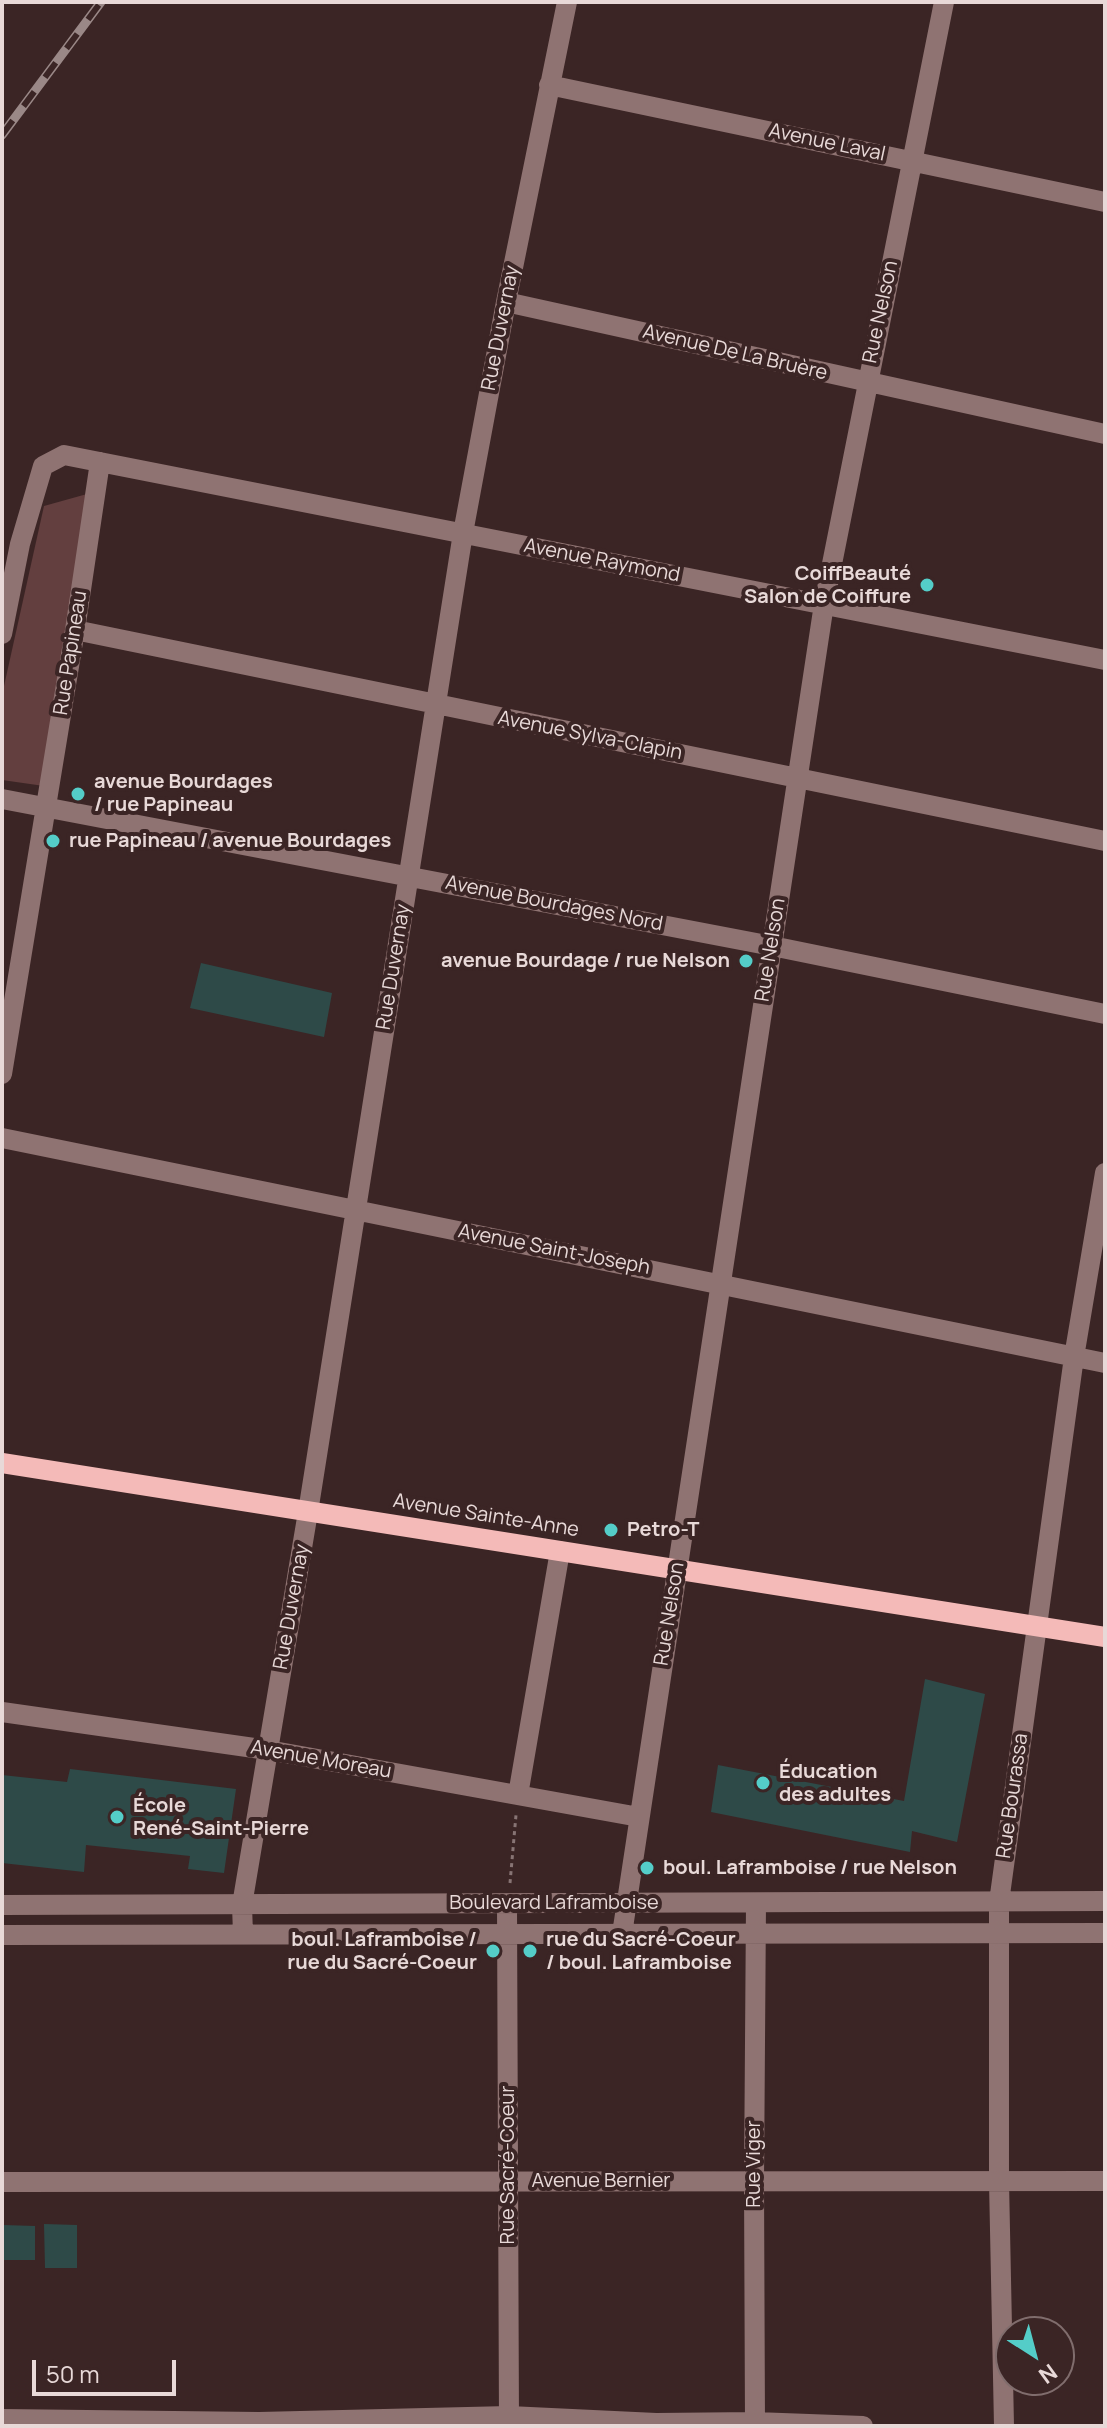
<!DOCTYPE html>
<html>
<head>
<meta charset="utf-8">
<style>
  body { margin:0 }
  #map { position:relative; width:1107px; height:2428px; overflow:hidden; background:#3b2525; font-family:Manrope,sans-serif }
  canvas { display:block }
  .frame { position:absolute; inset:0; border:4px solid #e8d9d8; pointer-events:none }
  .north { position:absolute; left:995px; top:2316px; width:80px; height:80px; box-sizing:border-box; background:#3b2525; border:2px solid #806d6d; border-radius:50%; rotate:144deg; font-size:22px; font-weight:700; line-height:32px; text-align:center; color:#e8d9d8 }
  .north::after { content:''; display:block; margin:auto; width:28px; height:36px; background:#54cdc8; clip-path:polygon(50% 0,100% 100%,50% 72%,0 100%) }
  .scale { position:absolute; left:32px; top:2360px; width:144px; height:36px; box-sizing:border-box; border:4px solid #e8d9d8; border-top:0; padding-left:10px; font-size:24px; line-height:28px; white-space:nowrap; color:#e8d9d8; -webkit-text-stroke:6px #3b2525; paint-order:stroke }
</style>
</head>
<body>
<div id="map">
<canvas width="1107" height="2428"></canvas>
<div class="frame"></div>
<div class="north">N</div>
<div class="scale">50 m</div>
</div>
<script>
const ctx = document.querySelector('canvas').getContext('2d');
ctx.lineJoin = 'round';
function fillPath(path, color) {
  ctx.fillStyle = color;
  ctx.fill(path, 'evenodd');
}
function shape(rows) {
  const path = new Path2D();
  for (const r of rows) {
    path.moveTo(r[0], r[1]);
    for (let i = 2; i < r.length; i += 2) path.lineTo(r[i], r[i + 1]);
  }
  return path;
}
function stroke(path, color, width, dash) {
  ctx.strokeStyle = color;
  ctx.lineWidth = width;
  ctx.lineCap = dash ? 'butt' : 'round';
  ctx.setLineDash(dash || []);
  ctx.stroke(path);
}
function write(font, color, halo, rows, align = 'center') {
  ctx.font = font + ' Manrope,sans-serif';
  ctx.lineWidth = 8;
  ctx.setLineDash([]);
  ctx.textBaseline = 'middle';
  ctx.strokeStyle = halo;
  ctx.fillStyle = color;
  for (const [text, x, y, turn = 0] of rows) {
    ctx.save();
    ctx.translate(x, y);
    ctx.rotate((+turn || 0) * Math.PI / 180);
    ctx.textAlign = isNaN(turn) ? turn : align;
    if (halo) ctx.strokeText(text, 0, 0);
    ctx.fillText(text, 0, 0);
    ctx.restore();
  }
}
const green = shape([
  [87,494,44,786,2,780,2,695,44,506]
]);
const building = shape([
  [201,963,332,993,324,1037,190,1008],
  [925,1679,985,1694,957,1842,912,1831,910,1852,711,1812,718,1765,904,1801],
  [70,1769,236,1789,224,1873,188,1869,190,1856,86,1845,84,1872,2,1863,2,1775,67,1782],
  [44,2224,77,2225,77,2268,45,2268],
  [3,2225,35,2226,35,2260,4,2260]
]);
const path = shape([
  [510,1883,516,1815]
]);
const minor = shape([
  [549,85,1105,202],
  [506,302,1105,434],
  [75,630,1105,841],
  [2,634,20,544,43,466,64,455,1105,660],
  [2,799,772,946,1105,1014],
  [2,1074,75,630,100,462],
  [2,1138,1105,1363],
  [2,1712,268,1750,639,1817],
  [518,1795,560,1551],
  [507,1904,509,2426],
  [2,1905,1105,1901],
  [243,1934,242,1905,308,1512,463,533,506,302,567,2],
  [622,1934,824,604,944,2],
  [2,1935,1105,1933],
  [2,2182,1105,2181],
  [2,2419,259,2422,509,2416,656,2423,755,2422,863,2426],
  [755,2426,754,2181,756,1903],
  [1004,2426,999,2181,999,1902,1074,1357,1105,1173]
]);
const major = shape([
  [2,1463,1105,1637]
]);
const rail = shape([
  [2,135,101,2]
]);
const markers = [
  [927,585,8,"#54cdc8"],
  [78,794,8,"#54cdc8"],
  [53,841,8,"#54cdc8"],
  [746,961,8,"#54cdc8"],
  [611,1530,8,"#54cdc8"],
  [763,1783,8,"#54cdc8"],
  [117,1817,8,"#54cdc8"],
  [647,1868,8,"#54cdc8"],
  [493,1951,8,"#54cdc8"],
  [530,1951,8,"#54cdc8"]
];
const streetNames = [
  ["Avenue Laval",827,143,12],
  ["Rue Nelson",881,312,-78],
  ["Rue Duvernay",501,328,-79],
  ["Avenue De La Bruère",735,353,13],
  ["Avenue Raymond",602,561,11],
  ["Rue Papineau",71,653,-81],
  ["Avenue Sylva-Clapin",590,736,11],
  ["Avenue Bourdages Nord",554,904,11],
  ["Rue Nelson",771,950,-81],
  ["Rue Duvernay",394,967,-81],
  ["Avenue Saint-Joseph",554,1250,11],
  ["Avenue Sainte-Anne",486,1516,9],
  ["Rue Duvernay",292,1607,-80],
  ["Rue Nelson",670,1614,-81],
  ["Avenue Moreau",321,1760,10],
  ["Rue Bourassa",1013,1796,-82],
  ["Boulevard Laframboise",554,1903],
  ["Rue Viger",754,2164,-90],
  ["Rue Sacré-Coeur",508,2165,-90],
  ["Avenue Bernier",601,2181]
];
const poiNames = [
  ["CoiffBeauté",911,574,"right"],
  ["Salon de Coiffure",911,597,"right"],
  ["avenue Bourdages",94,782],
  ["/ rue Papineau",94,805],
  ["rue Papineau / avenue Bourdages",69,841],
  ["avenue Bourdage / rue Nelson",730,961,"right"],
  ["Petro-T",627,1530],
  ["Éducation",779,1772],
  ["des adultes",779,1795],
  ["École",133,1806],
  ["René-Saint-Pierre",133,1829],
  ["boul. Laframboise / rue Nelson",663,1868],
  ["boul. Laframboise /",477,1940,"right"],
  ["rue du Sacré-Coeur",477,1963,"right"],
  ["rue du Sacré-Coeur",546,1940],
  ["/ boul. Laframboise",546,1963]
];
fillPath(green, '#633f3f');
fillPath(building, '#2e4a48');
stroke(path, '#877474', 3, [4, 4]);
stroke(minor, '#8f7372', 20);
stroke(major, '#f4bab8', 20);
stroke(rail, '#9a8887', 9);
stroke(rail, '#3b2525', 6, [18]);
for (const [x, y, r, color] of markers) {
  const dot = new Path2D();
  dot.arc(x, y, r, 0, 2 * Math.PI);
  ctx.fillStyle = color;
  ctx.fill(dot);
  stroke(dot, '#3b2525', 3);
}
write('20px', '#e8d9d8', '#3b2525', streetNames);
write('bold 20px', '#e8d9d8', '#3b2525', poiNames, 'left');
</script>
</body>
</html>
